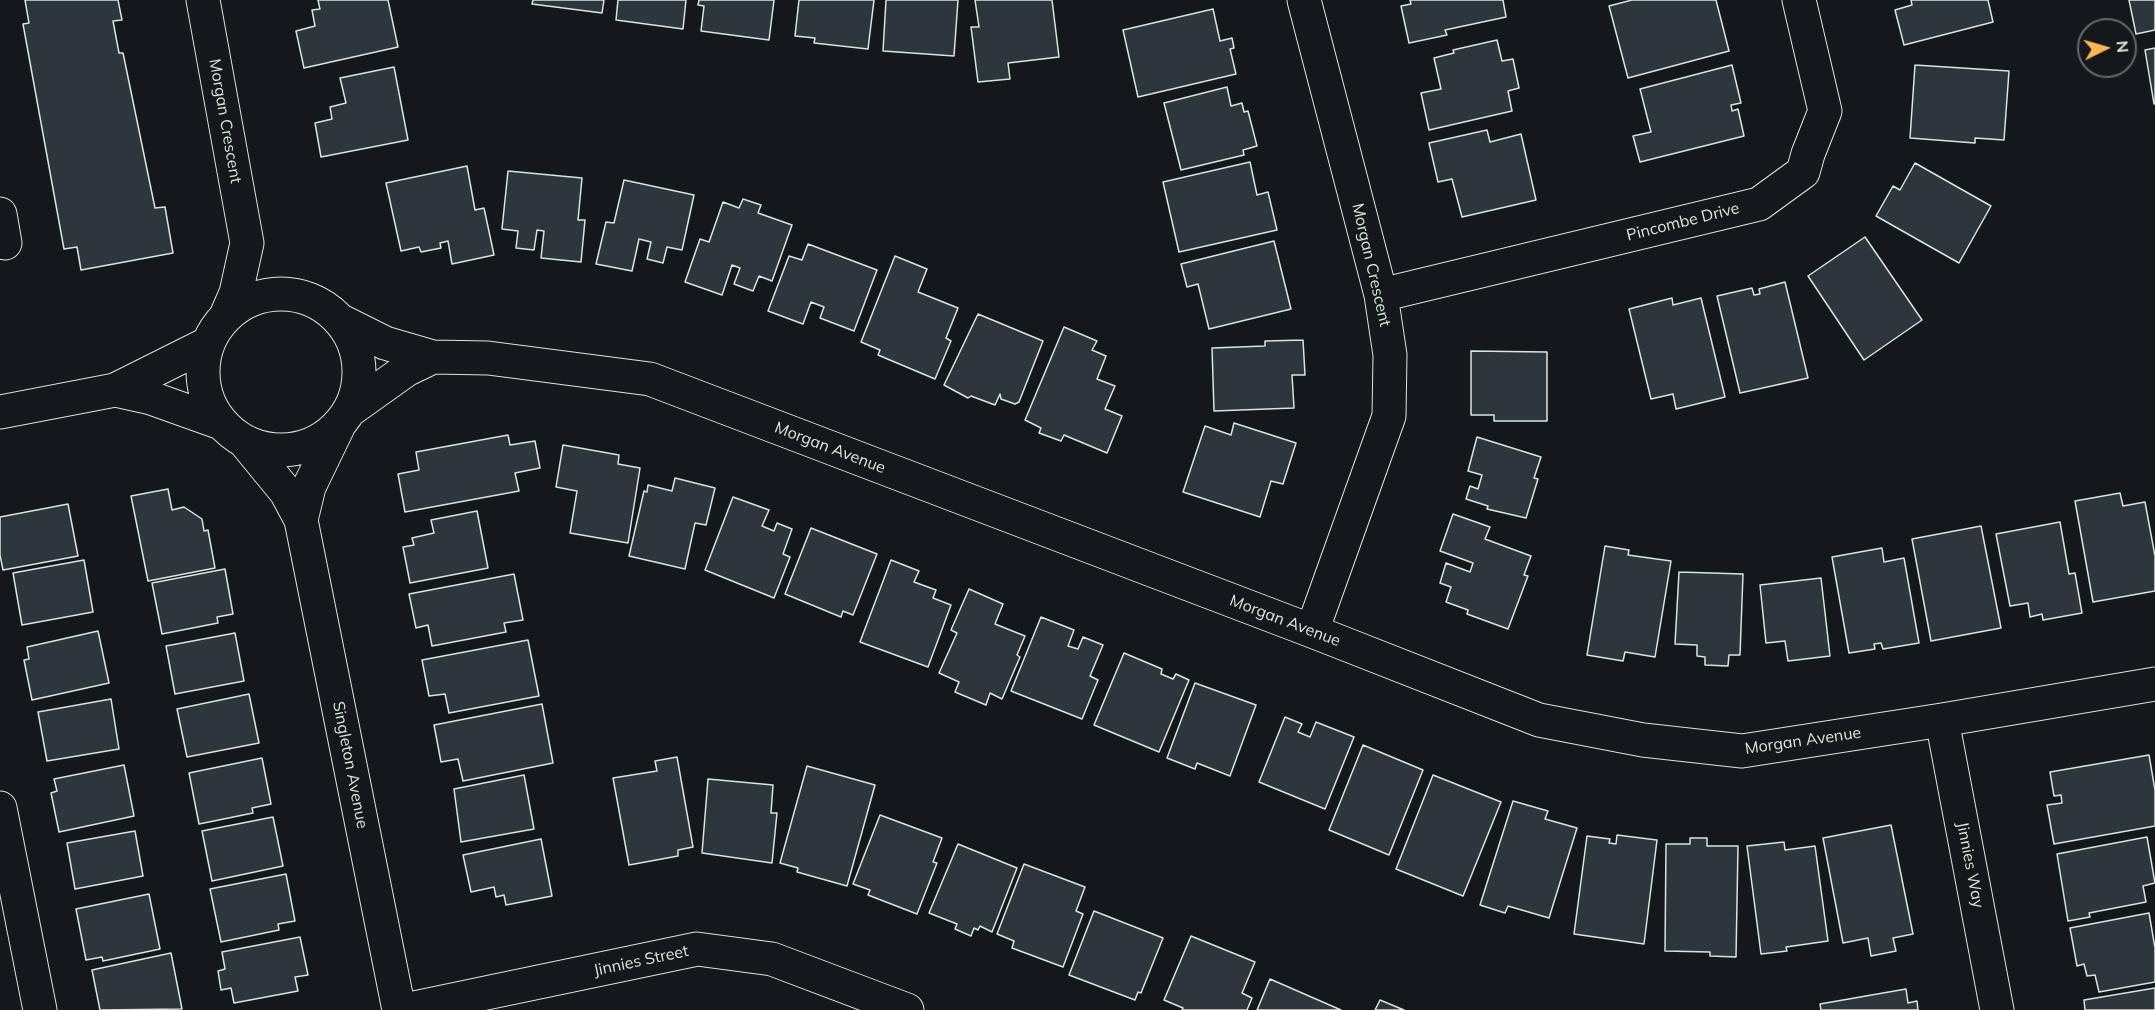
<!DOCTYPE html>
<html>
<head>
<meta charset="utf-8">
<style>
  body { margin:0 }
  #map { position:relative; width:2155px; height:1010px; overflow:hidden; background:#14181c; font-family:Mulish,sans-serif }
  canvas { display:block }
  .north { position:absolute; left:2077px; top:18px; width:60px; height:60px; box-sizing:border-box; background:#14181c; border:2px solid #626a69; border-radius:50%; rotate:85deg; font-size:16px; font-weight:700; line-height:24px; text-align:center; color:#d8e6dc }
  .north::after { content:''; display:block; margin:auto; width:21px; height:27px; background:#ffb74d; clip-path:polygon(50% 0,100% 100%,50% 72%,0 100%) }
</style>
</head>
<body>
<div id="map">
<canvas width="2155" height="1010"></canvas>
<div class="north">N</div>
</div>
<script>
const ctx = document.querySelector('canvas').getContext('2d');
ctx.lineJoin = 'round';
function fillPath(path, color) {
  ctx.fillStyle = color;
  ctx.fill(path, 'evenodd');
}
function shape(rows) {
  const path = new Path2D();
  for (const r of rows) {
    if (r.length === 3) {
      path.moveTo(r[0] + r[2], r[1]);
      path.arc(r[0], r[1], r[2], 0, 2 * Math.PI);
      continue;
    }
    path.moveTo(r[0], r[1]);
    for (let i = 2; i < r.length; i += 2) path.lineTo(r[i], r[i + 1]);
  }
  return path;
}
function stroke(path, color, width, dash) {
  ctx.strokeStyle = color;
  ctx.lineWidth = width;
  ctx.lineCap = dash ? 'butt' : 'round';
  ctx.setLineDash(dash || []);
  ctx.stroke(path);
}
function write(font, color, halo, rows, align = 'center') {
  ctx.font = font + ' Mulish,sans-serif';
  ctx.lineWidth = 4.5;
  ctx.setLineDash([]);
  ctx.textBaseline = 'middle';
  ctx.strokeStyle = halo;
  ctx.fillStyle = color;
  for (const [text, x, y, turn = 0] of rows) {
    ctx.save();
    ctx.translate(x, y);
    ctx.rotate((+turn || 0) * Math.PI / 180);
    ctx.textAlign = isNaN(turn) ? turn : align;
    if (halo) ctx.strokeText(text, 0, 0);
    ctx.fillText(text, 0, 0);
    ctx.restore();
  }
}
const building = shape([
  [25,0,118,0,122,20,113,21,119,53,123,53,155,208,165,207,173,253,81,270,77,247,64,249,23,24,29,23,25,0],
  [318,0,388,0,398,47,304,68,296,31,315,26,312,10,320,9,318,0],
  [533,0,604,0,602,13,532,4,533,0],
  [618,0,686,0,683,29,616,20,618,0],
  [699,0,774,0,769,40,701,31,704,6,698,5,699,0],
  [799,0,874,0,868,49,814,43,815,38,795,36,799,0],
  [886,0,958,0,954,56,883,51,886,0],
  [975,0,1052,0,1059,57,1008,63,1010,79,978,82,971,27,979,27,975,0],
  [1410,0,1503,0,1506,17,1445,30,1447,35,1409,43,1401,6,1411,4,1410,0],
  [1632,0,1716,0,1729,51,1628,78,1609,6,1632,0],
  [1911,0,1988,0,1993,22,1904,45,1895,10,1912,5,1911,0],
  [2129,0,2155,0,2155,30,2136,34,2129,0],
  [1213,9,1220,41,1232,38,1234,48,1230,49,1236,74,1138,97,1123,30,1213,9],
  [1497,40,1502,61,1513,59,1519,88,1508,91,1512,111,1429,130,1421,93,1441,89,1434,58,1454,53,1453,50,1497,40],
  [2155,48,2155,104,2154,104,2145,50,2155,48],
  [1732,65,1741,103,1731,105,1732,111,1738,109,1744,136,1640,162,1633,136,1651,132,1640,89,1732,65],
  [1915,65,2009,71,2004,140,1975,138,1975,143,1910,138,1915,65],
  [394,67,408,140,321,157,315,123,332,119,330,107,346,103,340,78,394,67],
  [1227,87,1231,106,1242,103,1244,112,1248,111,1257,146,1243,150,1244,155,1181,170,1164,103,1227,87],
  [1487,130,1490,142,1521,134,1536,200,1462,217,1452,179,1438,182,1429,143,1487,130],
  [1250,162,1257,195,1268,192,1277,230,1179,252,1163,182,1250,162],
  [1915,163,1991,206,1959,263,1876,216,1893,186,1900,190,1915,163],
  [467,166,475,210,484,208,494,255,452,264,448,241,440,243,441,248,421,252,419,247,401,251,386,183,467,166],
  [508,171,582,178,578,220,585,220,581,262,541,258,544,231,537,230,534,250,516,248,518,231,502,229,508,171],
  [624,180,694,195,682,250,667,247,663,263,647,259,651,242,639,239,632,271,596,264,606,222,614,223,624,180],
  [743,199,761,205,758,213,792,225,772,281,759,276,753,291,734,284,740,268,732,265,722,295,685,282,700,239,709,242,723,202,739,208,743,199],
  [1865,237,1922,320,1864,360,1808,276,1865,237],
  [1274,241,1291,309,1209,329,1198,284,1187,287,1181,264,1274,241],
  [808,244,877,270,854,331,820,318,824,307,811,302,803,324,768,311,789,256,802,260,808,244],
  [895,256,927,269,918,292,958,308,946,338,951,341,935,379,878,355,880,350,861,342,895,256],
  [1785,282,1808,378,1740,393,1717,296,1752,288,1754,295,1760,294,1759,289,1785,282],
  [1672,298,1673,305,1701,298,1725,397,1676,409,1673,394,1651,399,1629,309,1672,298],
  [978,314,1043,341,1019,402,1015,404,1001,399,1000,394,995,405,971,396,968,398,944,385,978,314],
  [1064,327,1097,341,1092,350,1106,356,1097,379,1115,386,1105,409,1122,416,1107,453,1064,435,1061,441,1039,433,1041,428,1025,420,1064,327],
  [1303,340,1305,375,1292,375,1294,408,1214,411,1212,348,1265,346,1265,341,1303,340],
  [1471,351,1547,352,1547,421,1494,421,1494,415,1471,415,1471,351],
  [1234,423,1296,443,1283,484,1271,481,1260,517,1183,492,1205,426,1231,435,1234,423],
  [508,435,510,445,535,441,540,468,515,473,519,491,405,512,398,474,419,470,416,452,508,435],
  [1477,437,1541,457,1534,478,1538,479,1526,518,1487,509,1488,506,1466,499,1470,486,1478,489,1482,475,1468,471,1477,437],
  [563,445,619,455,618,464,640,468,628,543,570,533,577,491,556,487,563,445],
  [675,478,715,488,706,525,695,523,685,569,629,556,644,491,647,492,648,485,672,491,675,478],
  [168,489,172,510,184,507,202,519,204,531,208,530,215,568,148,581,131,496,168,489],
  [2120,493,2123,506,2145,502,2155,556,2155,591,2093,602,2075,501,2120,493],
  [733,497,769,510,762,526,774,531,777,523,792,529,783,554,790,557,774,598,705,570,733,497],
  [68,504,78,556,3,570,0,555,0,517,68,504],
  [477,511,488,568,410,583,403,547,414,545,412,538,434,533,431,520,477,511],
  [1453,514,1490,527,1485,539,1531,556,1524,575,1528,576,1508,629,1467,614,1468,610,1446,602,1451,587,1440,583,1446,563,1470,572,1473,563,1440,551,1453,514],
  [2060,522,2069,574,2075,573,2082,613,2043,620,2042,614,2030,617,2028,603,2010,606,1996,534,2060,522],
  [1981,526,2001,628,1931,641,1912,539,1981,526],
  [811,528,877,554,853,615,843,611,841,617,785,594,811,528],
  [1605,546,1629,550,1628,555,1671,561,1655,657,1625,652,1623,661,1587,655,1605,546],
  [1882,548,1884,562,1904,558,1919,643,1883,649,1881,643,1874,644,1875,649,1849,653,1832,557,1882,548],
  [84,560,93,612,22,625,13,573,84,560],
  [891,560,919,571,914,582,936,590,933,598,951,605,928,667,860,642,891,560],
  [225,569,233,614,217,617,218,623,162,634,152,583,225,569],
  [1679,572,1743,574,1740,655,1729,655,1728,666,1705,665,1705,657,1697,656,1697,645,1675,644,1679,572],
  [514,574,523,620,504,623,506,632,432,646,428,625,416,628,409,594,514,574],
  [1821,578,1830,656,1788,661,1785,641,1766,643,1760,585,1821,578],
  [969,589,1003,604,995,624,1025,636,1017,655,1020,657,1002,699,990,693,986,705,955,692,959,682,939,673,957,633,951,630,969,589],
  [1041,617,1074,630,1068,646,1078,649,1083,637,1103,645,1090,676,1098,680,1082,719,1011,691,1041,617],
  [98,631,109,683,32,700,24,660,29,659,27,647,98,631],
  [235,633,244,681,175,694,166,646,235,633],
  [528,640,539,696,449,713,445,694,429,696,422,660,528,640],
  [1124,653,1162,669,1161,674,1173,679,1176,674,1189,680,1159,752,1094,725,1124,653],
  [1195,683,1256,705,1230,776,1197,763,1195,769,1167,758,1195,683],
  [249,694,259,743,187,757,177,709,249,694],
  [111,699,119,749,47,761,38,712,111,699],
  [542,704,553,763,463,781,458,759,441,762,434,725,542,704],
  [1285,717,1302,724,1298,732,1310,737,1316,722,1354,737,1325,809,1259,782,1285,717],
  [1363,745,1423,770,1389,855,1329,830,1363,745],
  [2149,755,2155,790,2155,826,2054,844,2047,805,2062,803,2061,795,2054,796,2050,772,2149,755],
  [677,757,693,847,678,850,678,856,629,865,613,778,657,771,655,761,677,757],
  [262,758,271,804,252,808,253,813,199,824,189,773,262,758],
  [124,765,134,816,59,832,51,793,57,791,54,779,124,765],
  [807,766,875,785,847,886,797,872,798,868,780,863,807,766],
  [524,775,534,829,461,842,454,789,524,775],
  [1433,775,1501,802,1463,896,1396,869,1433,775],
  [708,779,773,785,771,813,777,813,772,863,702,853,708,779],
  [1513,801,1548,811,1545,819,1577,828,1549,918,1508,906,1505,913,1480,905,1513,801],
  [880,815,942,838,933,862,937,863,917,914,868,895,870,890,853,884,880,815],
  [273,817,283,866,212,881,202,831,273,817],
  [1891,825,1913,934,1893,938,1896,951,1871,956,1868,938,1843,943,1823,838,1891,825],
  [135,831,143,876,75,889,67,843,135,831],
  [1617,835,1657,840,1644,944,1574,934,1587,836,1610,839,1609,843,1616,844,1617,835],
  [2147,837,2155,883,2143,886,2146,902,2089,913,2090,917,2068,921,2057,854,2147,837],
  [1690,838,1707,838,1707,846,1738,846,1736,957,1710,956,1710,952,1665,951,1666,844,1690,844,1690,838],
  [541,839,552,896,506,905,504,895,496,897,494,887,471,892,463,855,541,839],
  [1784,842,1785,850,1815,846,1828,941,1786,947,1787,951,1761,954,1747,846,1784,842],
  [958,844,1017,868,992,932,980,926,978,930,974,928,971,936,955,929,957,924,929,913,958,844],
  [1024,864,1085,887,1076,911,1083,914,1063,967,1012,948,1014,941,997,934,1024,864],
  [286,874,295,921,278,924,279,930,221,942,210,889,286,874],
  [149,894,160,949,103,961,102,957,86,960,76,909,149,894],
  [1094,911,1163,938,1141,993,1138,992,1135,1000,1069,975,1094,911],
  [2149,913,2155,948,2155,982,2099,992,2095,975,2087,976,2084,964,2077,966,2070,928,2149,913],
  [1191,936,1255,962,1242,993,1252,998,1247,1010,1182,1010,1183,1008,1164,1000,1191,936],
  [300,937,308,975,295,977,298,991,234,1003,231,988,221,990,218,971,225,969,222,952,300,937],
  [171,953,182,1009,100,1010,92,970,171,953],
  [1270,979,1341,1010,1257,1010,1270,979],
  [2155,988,2155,1010,2085,1010,2084,1000,2155,988],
  [1906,989,1908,1003,1917,1001,1918,1010,1821,1010,1820,1004,1906,989],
  [1380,1000,1404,1010,1375,1010,1380,1000]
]);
const minor = shape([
  [203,0,247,243,236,293,226,316],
  [1304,0,1381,295,1390,355,1389,416,1312,631],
  [0,214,5,243],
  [281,372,78],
  [1381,295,1759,204,1803,172,1808,154,1825,111,1799,0],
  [341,321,385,343,433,357,488,358,650,379,1312,631,1539,720,1643,740,1742,751,1942,720,2155,684],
  [115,390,151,398,221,423],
  [350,410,406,370,433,357],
  [0,412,115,390,207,344],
  [245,442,286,492,301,520,399,1010],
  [301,520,309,487,338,427],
  [1942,720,1997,1010],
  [0,808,40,1010],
  [405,1010,697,949,772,959,907,1010]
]);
const streetNames = [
  ["Morgan Crescent",225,121,80],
  ["Pincombe Drive",1683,222,-14],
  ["Morgan Crescent",1371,265,77],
  ["Morgan Avenue",830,448,21],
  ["Morgan Avenue",1285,621,21],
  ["Morgan Avenue",1803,741,-8],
  ["Singleton Avenue",350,765,79],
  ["Jinnies Way",1970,865,79],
  ["Jinnies Street",641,961,-12]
];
fillPath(building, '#2c363c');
stroke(building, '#d8e6dc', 1.5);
stroke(minor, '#d8e6dc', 35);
stroke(minor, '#14181c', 33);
write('16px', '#d8e6dc', '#14181c', streetNames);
</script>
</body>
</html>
